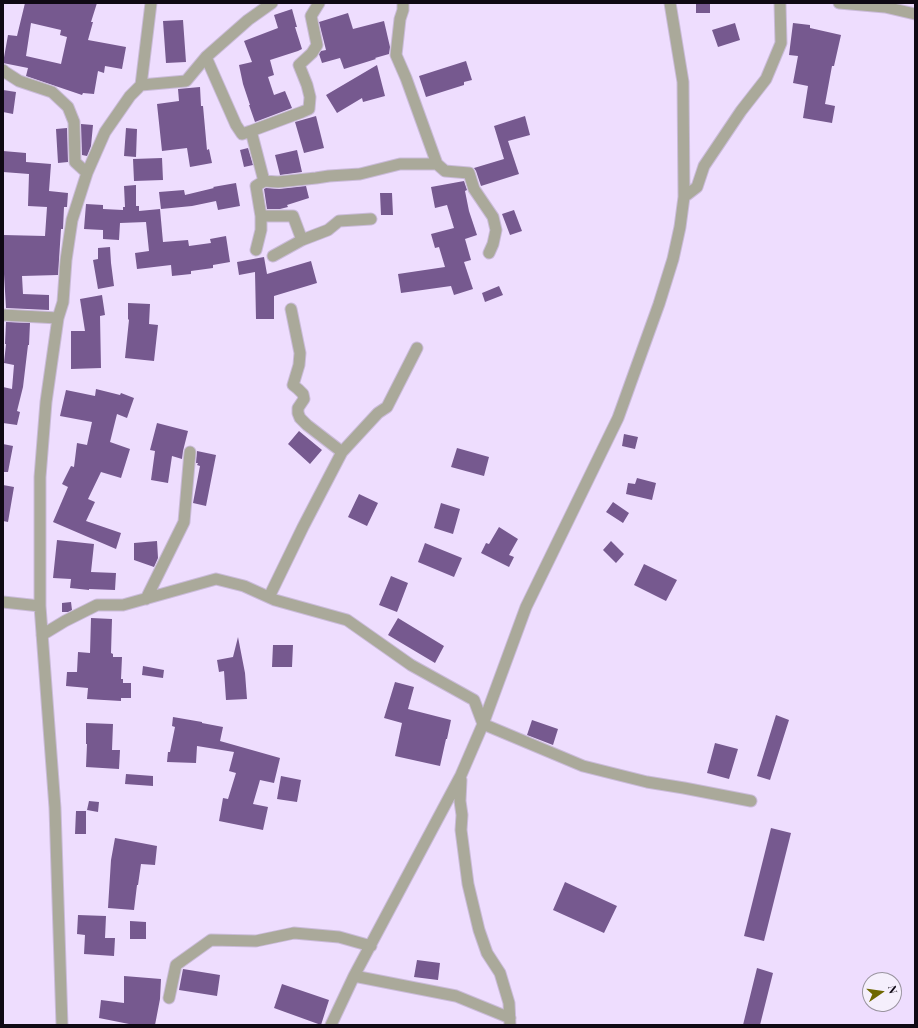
<!DOCTYPE html>
<html>
<head>
<meta charset="utf-8">
<style>
  body { margin:0 }
  #map { position:relative; width:918px; height:1028px; overflow:hidden; background:#eeddfe; font-family:"Playfair Display",serif }
  canvas { display:block }
  .frame { position:absolute; inset:0; border:4px solid #0f0914; pointer-events:none }
  .north { position:absolute; left:862px; top:972px; width:40px; height:40px; box-sizing:border-box; background:#f5effc; border:1px solid #99939f; border-radius:50%; rotate:77deg; font-size:11px; font-weight:700; line-height:16px; text-align:center; color:#0f0914 }
  .north::after { content:''; display:block; margin:auto; width:14px; height:18px; background:#6f6800; clip-path:polygon(50% 0,100% 100%,50% 72%,0 100%) }
</style>
</head>
<body>
<div id="map">
<canvas width="918" height="1028"></canvas>
<div class="frame"></div>
<div class="north">N</div>
</div>
<script>
const ctx = document.querySelector('canvas').getContext('2d');
ctx.lineJoin = 'round';
function fillPath(path, color) {
  ctx.fillStyle = color;
  ctx.fill(path, 'evenodd');
}
function shape(rows) {
  const path = new Path2D();
  for (const r of rows) {
    path.moveTo(r[0], r[1]);
    for (let i = 2; i < r.length; i += 2) path.lineTo(r[i], r[i + 1]);
  }
  return path;
}
function stroke(path, color, width, dash) {
  ctx.strokeStyle = color;
  ctx.lineWidth = width;
  ctx.lineCap = dash ? 'butt' : 'round';
  ctx.setLineDash(dash || []);
  ctx.stroke(path);
}
const building = shape([
  [25,3,97,3,91,22,93,22,88,40,126,47,122,69,105,66,104,73,98,71,94,94,83,93,82,95,26,76,28,68,3,63,8,35,17,36],
  [31,23,61,30,60,35,67,37,61,64,26,56],
  [696,3,710,3,710,13,696,13],
  [292,9,297,27,295,27,302,49,298,51,270,60,274,75,268,77,274,95,285,91,292,108,255,122,249,105,250,105,243,84,239,65,252,62,244,41,278,28,274,15],
  [348,13,353,29,384,21,390,47,389,54,375,58,376,59,344,69,340,58,322,63,319,54,321,51,326,50,319,22],
  [183,20,186,62,166,63,163,21],
  [735,23,740,40,718,47,712,30],
  [793,23,810,25,810,28,841,35,834,66,832,66,825,104,835,106,832,123,803,118,808,86,793,83,798,56,789,55],
  [466,61,472,80,464,82,464,85,426,97,419,76],
  [377,65,385,96,363,102,362,98,337,113,326,95],
  [200,87,201,106,203,106,207,150,209,149,212,163,190,167,187,148,162,151,157,104,179,101,178,89],
  [3,90,16,92,13,114,3,112],
  [316,116,324,148,304,153,295,122],
  [525,116,530,135,508,141,519,174,481,186,476,171,474,168,504,159,494,126],
  [81,124,93,125,91,146,87,156,82,155],
  [67,128,68,162,58,163,56,129],
  [126,128,137,129,136,157,124,156],
  [248,148,253,165,244,167,240,150],
  [297,150,302,172,280,175,275,155],
  [3,151,26,153,26,162,51,164,49,191,68,193,67,207,64,207,63,229,61,229,58,275,22,276,23,294,49,295,49,310,6,308,4,274,3,274,3,235,45,236,47,207,28,206,29,174,3,172],
  [162,158,163,180,134,181,133,159],
  [464,181,467,190,465,191,469,211,477,235,465,239,471,260,464,262,473,289,454,295,451,286,401,293,398,274,445,267,439,247,435,248,431,234,454,228,447,205,435,208,431,187],
  [236,183,240,206,218,210,216,201,192,206,161,209,159,192,184,190,185,195,214,188,213,187],
  [136,185,136,206,139,206,139,211,160,209,163,242,188,240,189,246,211,243,210,239,226,236,230,262,213,265,213,268,191,271,191,274,172,276,171,265,137,269,135,253,149,251,146,222,120,223,119,240,103,239,103,230,84,229,86,204,103,205,103,209,123,210,123,207,125,207,124,186],
  [306,186,309,198,287,205,288,207,280,209,267,209,264,189,266,188,279,189],
  [380,193,392,193,393,215,381,215],
  [514,210,522,231,510,235,502,214],
  [110,247,111,263,114,286,98,289,93,260,98,259,98,248],
  [264,257,267,274,311,261,317,283,274,296,274,319,256,319,255,272,239,275,237,262],
  [499,286,503,295,485,302,482,293],
  [102,295,105,315,100,316,101,368,71,369,71,331,85,331,80,299],
  [128,303,150,304,149,324,158,325,154,361,125,358,129,320,128,319],
  [6,322,30,323,29,345,28,345,23,387,17,411,20,412,17,425,3,423,3,387,12,389,14,365,4,363,6,344,5,344],
  [96,389,120,395,121,393,134,398,127,418,117,414,110,442,130,449,121,478,101,472,88,499,95,502,86,521,121,533,116,549,53,522,68,487,62,484,71,466,74,467,77,443,87,445,92,422,60,416,66,390,95,396],
  [157,423,188,431,183,451,182,459,172,456,168,483,151,480,155,451,150,450],
  [299,431,322,450,310,464,288,444],
  [624,434,638,437,635,449,622,446],
  [3,444,13,446,8,472,3,472],
  [457,448,489,457,484,476,451,467],
  [197,451,216,455,206,506,193,503,200,466,197,465,198,463,196,463],
  [637,478,656,483,652,500,626,494,628,483,635,484],
  [3,485,14,487,8,522,3,521],
  [359,494,378,503,367,526,348,517],
  [613,502,629,513,623,523,606,512],
  [441,503,460,509,453,534,434,528],
  [499,527,518,539,509,555,514,557,509,567,481,553,486,543,489,544],
  [57,540,94,544,91,572,116,573,115,590,89,589,89,590,70,588,71,579,53,578],
  [157,541,158,558,154,567,134,560,134,543],
  [611,541,624,554,616,563,603,550],
  [425,543,462,558,454,577,418,562],
  [644,564,677,580,666,601,634,585],
  [391,576,408,583,397,612,379,605],
  [71,602,72,610,68,612,62,612,62,603],
  [91,618,112,619,111,653,113,654,113,657,122,657,121,679,123,679,123,683,131,683,131,698,121,698,121,701,87,699,88,688,66,686,67,672,77,672,78,652,90,653],
  [398,618,444,646,435,663,388,635],
  [238,637,245,673,247,699,226,700,224,671,219,672,217,660,233,657],
  [273,645,293,645,292,667,272,667],
  [143,666,164,670,163,678,142,675],
  [395,682,414,687,408,709,451,720,447,739,446,739,440,766,395,756,402,723,384,718],
  [776,715,789,720,770,780,757,776],
  [173,717,202,722,202,723,223,727,220,741,280,758,274,783,260,780,253,804,268,807,263,830,219,821,223,798,228,799,236,773,229,771,234,752,197,746,196,763,167,762,168,752,170,752,175,727,172,726],
  [532,720,558,729,553,745,527,735],
  [86,723,113,724,112,750,120,750,119,769,86,767,87,744,86,744],
  [715,743,738,749,729,779,707,773],
  [126,774,153,776,153,786,125,784],
  [281,776,301,780,297,802,277,799],
  [89,801,99,802,98,812,87,810],
  [76,811,86,811,86,834,75,834],
  [771,828,791,833,764,941,744,936],
  [115,838,157,846,155,865,141,864,138,885,137,885,134,910,108,908,111,860],
  [565,882,617,906,604,933,553,910],
  [78,915,106,916,105,938,115,938,114,956,84,954,85,935,77,934],
  [130,921,146,922,146,939,130,939],
  [417,960,440,963,438,980,414,977],
  [757,968,773,973,760,1025,743,1025],
  [183,969,220,975,217,996,179,990],
  [124,976,161,979,160,999,155,1025,134,1025,99,1018,101,1000,124,1003],
  [282,984,329,1000,321,1025,274,1008]
]);
const minor = shape([
  [403,3,403,10,400,19,396,55,406,78,437,164,445,171,469,173,474,189,493,217,496,230,493,244,489,253],
  [839,3,885,7,915,14],
  [206,57,236,125,242,134,251,131,264,181,278,182,316,178,329,176,360,174,400,164,437,164],
  [3,70,5,72,19,81,52,92,68,107,74,122,75,162,87,173],
  [141,85,151,3],
  [251,131,302,112,309,109,310,97,307,85,299,65,312,53,317,45,311,16,319,3],
  [684,197,697,187,704,166,741,111,766,79,781,43,780,3],
  [261,216,293,216,302,240,328,230,339,221,371,219],
  [256,250,261,230,261,216,256,186,264,181],
  [273,256,302,240],
  [291,309,300,353,299,365,293,385,298,389,303,394,304,399,298,408,298,413,300,418,307,425,342,452],
  [3,315,58,318],
  [269,597,303,527,342,452,378,413,387,407,417,348],
  [146,599,184,522,190,452],
  [3,602,40,606],
  [42,635,65,621,97,605,123,605,216,579,244,586,275,600,347,620,411,665,474,700,483,724,583,766,647,782,684,788,751,801],
  [461,780,460,801,462,815,461,830,468,884,479,930,487,953,500,973,509,1003,510,1025],
  [354,976,456,996,510,1018],
  [169,998,176,965,211,940,256,941,294,933,339,937,371,946],
  [62,1025,55,808,40,606,40,477,46,402,58,318,63,302,66,260,72,220,87,173,105,132,130,96,141,85,186,81,206,57,248,20,272,3],
  [331,1025,354,976,461,775,483,724,526,607,618,418,659,304,673,259,680,227,684,197,683,82,670,3]
]);
fillPath(building, '#76598f');
stroke(minor, '#cabbd9', 13);
stroke(minor, '#aaa99a', 11);
</script>
</body>
</html>
